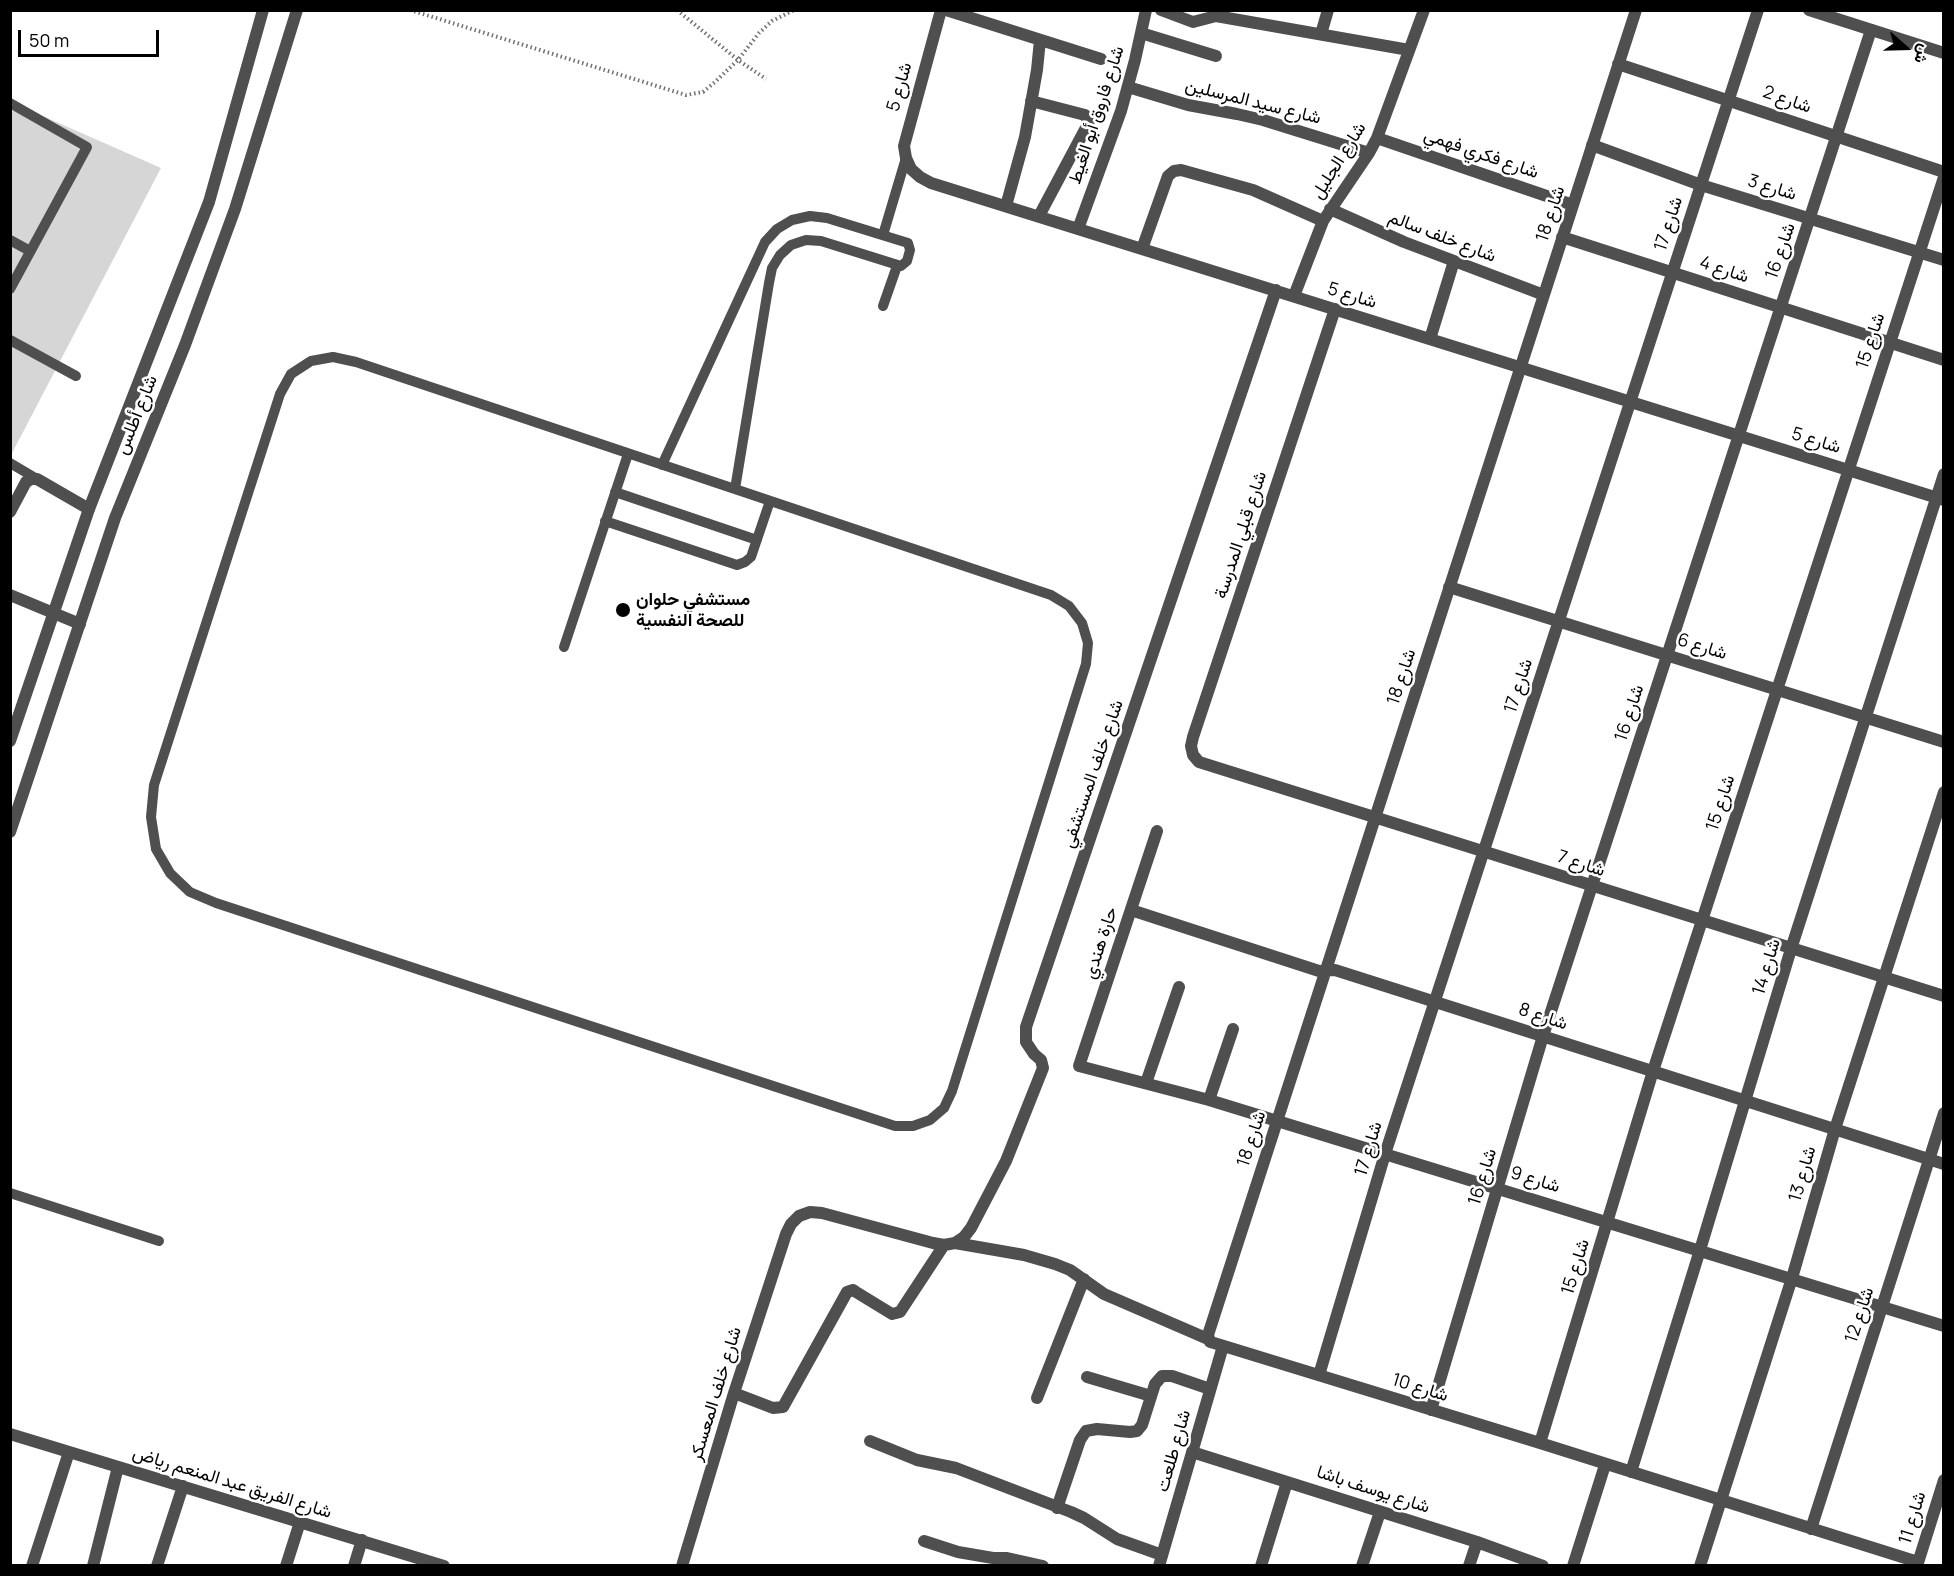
<!DOCTYPE html>
<html>
<head>
<meta charset="utf-8">
<style>
  body { margin:0 }
  #map { position:relative; width:1954px; height:1576px; overflow:hidden; background:#fff; font-family:Manrope,Vazirmatn,sans-serif }
  canvas { display:block }
  .frame { position:absolute; inset:0; border:12px solid #000; pointer-events:none }
  .north { position:absolute; left:1876px; top:18px; width:60px; height:60px; -webkit-text-stroke:4px #fff; paint-order:stroke; rotate:110deg; font-size:16px; font-weight:700; line-height:24px; text-align:center; color:#000 }
  .north::after { content:''; display:block; margin:auto; width:21px; height:27px; background:#000; clip-path:polygon(50% 0,100% 100%,50% 72%,0 100%) }
  .scale { position:absolute; left:18px; top:30px; width:141px; height:27px; box-sizing:border-box; border:3px solid #000; border-top:0; padding-left:8px; font-size:18px; line-height:21px; white-space:nowrap; color:#000; -webkit-text-stroke:4px #fff; paint-order:stroke }
</style>
</head>
<body>
<div id="map">
<canvas width="1954" height="1576"></canvas>
<div class="frame"></div>
<div class="north">ش</div>
<div class="scale">50 m</div>
</div>
<script>
const ctx = document.querySelector('canvas').getContext('2d');
ctx.lineJoin = 'round';
function fillPath(path, color) {
  ctx.fillStyle = color;
  ctx.fill(path, 'evenodd');
}
function shape(rows) {
  const path = new Path2D();
  for (const r of rows) {
    path.moveTo(r[0], r[1]);
    for (let i = 2; i < r.length; i += 2) path.lineTo(r[i], r[i + 1]);
  }
  return path;
}
function stroke(path, color, width, dash) {
  ctx.strokeStyle = color;
  ctx.lineWidth = width;
  ctx.lineCap = dash ? 'butt' : 'round';
  ctx.setLineDash(dash || []);
  ctx.stroke(path);
}
function write(font, color, halo, rows, align = 'center') {
  ctx.font = font + ' Manrope,Vazirmatn,sans-serif';
  ctx.lineWidth = 5;
  ctx.setLineDash([]);
  ctx.textBaseline = 'middle';
  ctx.strokeStyle = halo;
  ctx.fillStyle = color;
  for (const [text, x, y, turn = 0] of rows) {
    ctx.save();
    ctx.translate(x, y);
    ctx.rotate((+turn || 0) * Math.PI / 180);
    ctx.textAlign = isNaN(turn) ? turn : align;
    if (halo) ctx.strokeText(text, 0, 0);
    ctx.fillText(text, 0, 0);
    ctx.restore();
  }
}
const green = shape([
  [11,102,161,168,11,455]
]);
const path = shape([
  [410,10,686,95,703,92,715,82,738,60,759,33,772,21,794,10],
  [677,10,738,60,766,79]
]);
const service = shape([
  [10,103,87,147,10,289],
  [883,235,906,158],
  [10,240,30,251],
  [883,306,897,266],
  [10,340,76,376],
  [333,357,356,362,1051,595,1069,606,1082,623,1088,643,1086,664,952,1091,944,1108,930,1120,913,1126,895,1126,216,903,190,892,170,873,156,849,151,817,154,785,164,754,280,394,291,374,311,361,333,357],
  [10,463,37,479],
  [662,465,765,242,777,229,792,220,810,216,827,218,908,243,910,250,907,261,901,266,821,241,806,240,791,245,780,255,772,268,769,283,735,489],
  [615,492,757,540],
  [605,521,737,565,745,562,751,557,770,501],
  [564,647,628,454],
  [10,1193,159,1241]
]);
const minor = shape([
  [941,10,904,146,906,158,911,169,920,177,931,183,1944,500],
  [946,10,1101,59],
  [1161,10,1193,22,1216,16,1409,50],
  [1636,10,1208,1335,1210,1342,1214,1343,1540,1443,1918,1562],
  [1141,33,1216,56],
  [1321,34,1328,10],
  [1618,64,1944,172],
  [1128,87,1188,105,1237,114,1263,120,1369,153],
  [1031,101,1085,115,1089,122,1039,216],
  [1377,138,1573,205],
  [1592,145,1701,185,1944,260],
  [1006,206,1025,137,1037,70,1040,40],
  [1330,209,1404,242,1544,295],
  [1078,229,1121,111,1135,60,1146,10],
  [1562,237,1944,360],
  [1142,249,1168,176,1174,171,1181,170,1253,190,1323,221],
  [1294,296,1323,221,1369,153,1377,138,1424,10],
  [1335,309,1193,737,1191,746,1193,755,1199,762,1944,996],
  [1430,339,1454,261],
  [10,512,26,482,31,479,37,479,89,509],
  [1449,587,1944,742],
  [10,595,80,624],
  [1157,831,1079,1066,1209,1100,1944,1326],
  [1131,910,1319,971,1335,970,1944,1164],
  [1146,1083,1179,987],
  [1209,1100,1233,1029],
  [955,1243,1024,1255,1055,1264,1070,1270,1104,1294,1208,1339],
  [1319,1375,1385,1154,1758,10],
  [1087,1377,1151,1396],
  [734,1393,773,1408,783,1407,847,1292,853,1290,856,1292,892,1314,900,1312,944,1245],
  [1037,1398,1084,1279],
  [1431,1410,1543,1036,1871,30],
  [10,1434,444,1566],
  [870,1441,917,1460,956,1468,1071,1512,1084,1518,1117,1539,1162,1555],
  [1540,1443,1653,1071,1944,177],
  [1192,1452,1477,1542,1543,1566],
  [1631,1472,1700,1250,1791,949,1944,474],
  [1057,1508,1080,1440,1086,1431,1097,1429,1130,1432,1137,1431,1142,1425,1155,1384,1162,1376,1172,1376,1210,1389],
  [1811,1529,1944,1113],
  [924,1541,958,1552,993,1558,1007,1558,1043,1566],
  [32,1566,69,1452],
  [93,1566,118,1467],
  [157,1566,183,1486],
  [286,1566,300,1522],
  [354,1566,362,1540],
  [682,1566,734,1393,786,1234,791,1224,799,1216,810,1212,822,1213,933,1243,944,1245,955,1243,964,1237,971,1228,1006,1161,1043,1068,1041,1060,1034,1054,1026,1042,1026,1027,1276,290],
  [1159,1566,1223,1346],
  [1261,1566,1287,1482],
  [1362,1566,1380,1512],
  [1469,1566,1477,1542],
  [1573,1566,1605,1465],
  [1700,1566,1792,1278,1835,1129,1944,792],
  [1917,1566,1944,1480]
]);
const tertiary = shape([
  [1809,10,1944,53],
  [10,741,89,509,209,202,263,10],
  [10,832,115,518,185,345,235,209,297,10]
]);
const markers = [
  [623,610,8,"#000"]
];
const streetNames = [
  ["شارع 5",900,87,-74],
  ["شارع 2",1787,100,19],
  ["شارع سيد المرسلين",1253,102,14],
  ["شارع فاروق أبو الغيط",1097,115,-72],
  ["شارع فكري فهمي",1481,154,19],
  ["شارع الجليل",1339,161,-58],
  ["شارع 3",1772,188,17],
  ["شارع 18",1551,214,-72],
  ["شارع 17",1669,224,-72],
  ["شارع خلف سالم",1442,237,21],
  ["شارع 16",1781,251,-71],
  ["شارع 4",1724,270,18],
  ["شارع 5",1352,296,17],
  ["شارع 15",1871,341,-72],
  ["شارع أطلس",137,415,-68],
  ["شارع 5",1816,441,17],
  ["شارع قبلي المدرسة",1241,535,-72],
  ["شارع 6",1702,647,17],
  ["شارع 18",1402,677,-72],
  ["شارع 17",1519,686,-72],
  ["شارع 16",1630,713,-72],
  ["شارع خلف المستشفي",1093,774,-71],
  ["شارع 15",1721,803,-72],
  ["شارع 7",1581,864,18],
  ["حارة هندي",1101,943,-72],
  ["شارع 14",1767,967,-73],
  ["شارع 8",1543,1017,18],
  ["شارع 18",1252,1139,-72],
  ["شارع 17",1369,1149,-73],
  ["شارع 13",1803,1174,-74],
  ["شارع 16",1483,1177,-73],
  ["شارع 9",1535,1180,17],
  ["شارع 15",1576,1267,-73],
  ["شارع 12",1860,1315,-72],
  ["شارع 10",1420,1388,17],
  ["شارع خلف المعسكر",716,1394,-73],
  ["شارع طلعت",1174,1451,-74],
  ["شارع الفريق عبد المنعم رياض",232,1483,17],
  ["شارع يوسف باشا",1373,1490,18],
  ["شارع 11",1913,1518,-73]
];
const poiNames = [
  ["مستشفي حلوان",636,600],
  ["للصحة النفسية",636,621]
];
fillPath(green, '#d6d6d6');
stroke(path, '#717171', 4, [1.5, 3]);
stroke(service, '#4f4f4f', 10);
stroke(minor, '#4f4f4f', 12);
stroke(tertiary, '#4f4f4f', 12);
for (const [x, y, r, color] of markers) {
  const dot = new Path2D();
  dot.arc(x, y, r, 0, 2 * Math.PI);
  ctx.fillStyle = color;
  ctx.fill(dot);
  stroke(dot, '#fff', 2);
}
write('18px', '#000', '#fff', streetNames);
write('bold 18px', '#000', '#fff', poiNames, 'left');
</script>
</body>
</html>
